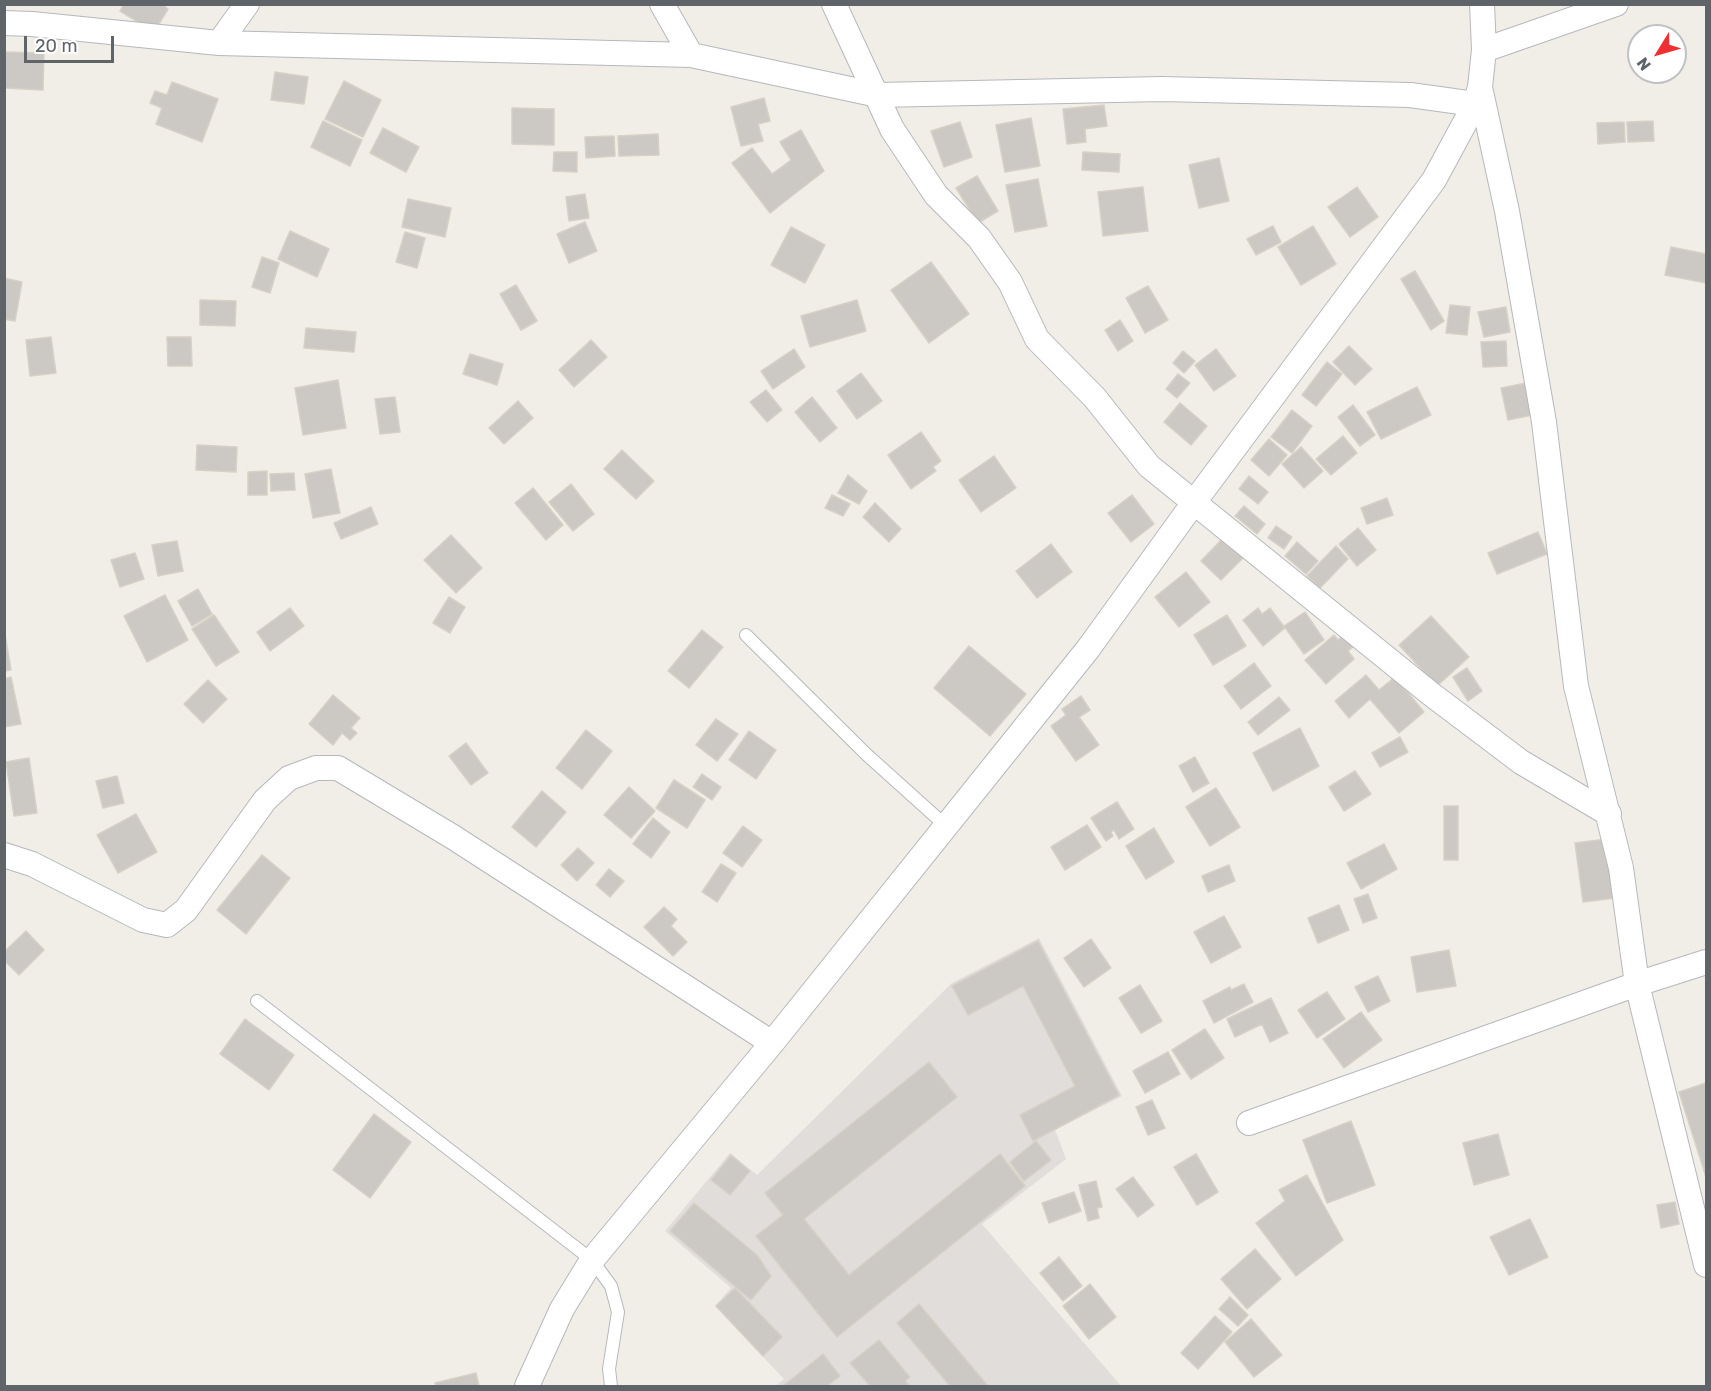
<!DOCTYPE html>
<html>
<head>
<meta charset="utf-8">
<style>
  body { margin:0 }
  #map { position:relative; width:1711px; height:1391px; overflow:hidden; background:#f1eee8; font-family:Rubik,sans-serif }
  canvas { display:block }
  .frame { position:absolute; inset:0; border:6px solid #5f6468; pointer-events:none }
  .north { position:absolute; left:1627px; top:24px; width:60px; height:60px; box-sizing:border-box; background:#fff; border:2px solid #bfc1c3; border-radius:50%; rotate:233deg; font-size:16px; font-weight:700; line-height:24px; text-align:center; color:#5f6468 }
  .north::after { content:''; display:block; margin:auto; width:21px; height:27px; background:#ef3033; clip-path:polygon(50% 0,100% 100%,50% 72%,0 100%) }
  .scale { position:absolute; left:24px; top:36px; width:90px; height:27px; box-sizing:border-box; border:3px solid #5f6468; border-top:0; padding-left:8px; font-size:18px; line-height:21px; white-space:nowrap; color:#5f6468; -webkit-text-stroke:4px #fff; paint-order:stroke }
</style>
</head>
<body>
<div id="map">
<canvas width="1711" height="1391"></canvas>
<div class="frame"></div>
<div class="north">N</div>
<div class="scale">20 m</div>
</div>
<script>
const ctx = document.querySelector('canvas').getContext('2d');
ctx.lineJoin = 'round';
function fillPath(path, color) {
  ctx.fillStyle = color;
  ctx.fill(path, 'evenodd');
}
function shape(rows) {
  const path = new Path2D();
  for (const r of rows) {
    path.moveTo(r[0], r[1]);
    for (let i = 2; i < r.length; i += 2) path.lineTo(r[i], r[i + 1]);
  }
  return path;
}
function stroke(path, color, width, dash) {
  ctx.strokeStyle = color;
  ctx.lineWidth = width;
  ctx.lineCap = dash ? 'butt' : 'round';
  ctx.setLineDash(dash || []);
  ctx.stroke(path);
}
const industrial = shape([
  [1039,938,1122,1096,1055,1130,1066,1159,982,1224,1121,1386,776,1386,784,1379,715,1306,731,1288,665,1231,730,1153,757,1175,952,983]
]);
const building = shape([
  [124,4,162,4,168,9,154,32,120,11,124,4],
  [4,52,44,53,43,90,4,88,4,52],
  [275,72,308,77,304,104,271,100,275,72],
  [344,81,381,100,363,137,325,119,344,81],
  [172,82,218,99,202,142,156,124,162,108,150,103,155,91,167,95,172,82],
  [764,98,770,121,758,124,763,141,741,146,731,107,764,98],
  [1104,105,1107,126,1085,129,1086,142,1067,144,1063,109,1104,105],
  [512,108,554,109,554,145,512,144,512,108],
  [1031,118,1040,166,1005,172,996,125,1031,118],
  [323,121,362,140,350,166,311,147,323,121],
  [1653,121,1654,141,1628,142,1627,122,1653,121],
  [960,122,972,157,944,167,931,131,960,122],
  [1624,122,1625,142,1598,144,1597,123,1624,122],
  [383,128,419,147,406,172,370,153,383,128],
  [801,130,824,171,770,213,732,163,752,148,772,174,791,160,780,142,801,130],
  [658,134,659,155,619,156,618,136,658,134],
  [614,136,615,156,586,158,585,137,614,136],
  [554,152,577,152,577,172,553,171,554,152],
  [1083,152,1120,154,1119,172,1082,170,1083,152],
  [1219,158,1229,201,1199,208,1189,165,1219,158],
  [977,176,998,211,978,223,956,188,977,176],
  [1038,179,1047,226,1015,232,1006,185,1038,179],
  [1143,187,1148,231,1103,236,1098,192,1143,187],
  [1357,187,1378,217,1350,237,1328,207,1357,187],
  [585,194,589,218,569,221,566,197,585,194],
  [408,199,451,208,445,237,402,227,408,199],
  [585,222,597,251,569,263,557,234,585,222],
  [1273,226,1281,242,1256,255,1247,239,1273,226],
  [1313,226,1336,264,1301,285,1278,247,1313,226],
  [791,227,825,245,805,283,771,265,791,227],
  [290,231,329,249,317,277,278,259,290,231],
  [405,232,425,238,417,268,396,262,405,232],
  [1671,247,1706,254,1706,283,1665,275,1671,247],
  [262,257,279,263,270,293,252,287,262,257],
  [931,262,969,314,929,343,891,290,931,262],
  [1415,271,1444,321,1431,330,1401,279,1415,271],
  [4,278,22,282,15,321,4,319,4,278],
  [516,285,537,321,521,330,500,294,516,285],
  [1148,286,1168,320,1145,333,1126,298,1148,286],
  [200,300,236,301,235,326,200,325,200,300],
  [857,300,866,331,810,347,801,316,857,300],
  [1450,305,1470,307,1467,335,1446,333,1450,305],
  [1506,307,1510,332,1484,337,1478,312,1506,307],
  [1120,320,1133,341,1118,351,1105,330,1120,320],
  [306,328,356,332,354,352,304,348,306,328],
  [51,337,56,373,30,376,26,340,51,337],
  [167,337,191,337,192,366,168,366,167,337],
  [591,340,607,357,574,387,559,370,591,340],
  [1506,341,1507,366,1483,367,1481,342,1506,341],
  [1349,346,1372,369,1355,385,1333,362,1349,346],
  [794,349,805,367,773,389,761,371,794,349],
  [1216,349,1236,376,1214,391,1195,365,1216,349],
  [1183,351,1195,361,1184,373,1173,363,1183,351],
  [470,354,503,364,497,385,463,374,470,354],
  [1327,362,1342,374,1316,406,1302,395,1327,362],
  [861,373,882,401,857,419,837,391,861,373],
  [1178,374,1190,383,1177,398,1166,389,1178,374],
  [338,380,346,428,303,435,295,388,338,380],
  [1531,382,1537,414,1508,420,1501,388,1531,382],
  [1417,387,1431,415,1381,439,1367,412,1417,387],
  [766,390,782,410,767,422,750,402,766,390],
  [395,397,400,432,380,434,375,399,395,397],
  [812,397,837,428,820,442,795,412,812,397],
  [518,401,533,418,504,444,489,428,518,401],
  [1180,403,1207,426,1191,445,1164,422,1180,403],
  [1353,405,1375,435,1360,446,1338,417,1353,405],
  [1292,410,1312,426,1292,453,1271,437,1292,410],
  [921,432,941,461,933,467,936,471,911,489,888,455,921,432],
  [1343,436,1357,453,1331,475,1316,459,1343,436],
  [1269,439,1287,455,1269,476,1251,460,1269,439],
  [197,445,237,447,236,472,196,470,197,445],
  [1301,447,1323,471,1304,488,1282,464,1301,447],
  [622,450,654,481,636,499,604,469,622,450],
  [994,456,1016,488,981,512,959,480,994,456],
  [331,469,340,513,313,518,305,474,331,469],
  [267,471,267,495,248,495,248,472,267,471],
  [294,473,295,490,271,491,270,474,294,473],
  [848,475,867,491,859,504,838,493,848,475],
  [1249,476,1268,492,1258,504,1239,489,1249,476],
  [571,484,594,514,573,531,549,502,571,484],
  [533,488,563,525,546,540,515,503,533,488],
  [832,495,850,504,843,516,825,508,832,495],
  [1132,495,1154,524,1131,542,1108,513,1132,495],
  [1387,498,1393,515,1367,524,1361,508,1387,498],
  [875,503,901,529,889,542,863,517,875,503],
  [1244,506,1265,524,1257,534,1235,516,1244,506],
  [371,507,378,524,341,539,334,523,371,507],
  [1276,526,1292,537,1284,549,1268,538,1276,526],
  [1358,528,1376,550,1357,566,1339,544,1358,528],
  [1538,532,1547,554,1497,574,1488,553,1538,532],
  [451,535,482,568,456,593,424,560,451,535],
  [1224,537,1244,557,1221,580,1201,561,1224,537],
  [177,541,183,571,158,576,152,545,177,541],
  [1297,542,1318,561,1306,574,1285,556,1297,542],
  [1051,544,1072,572,1037,598,1016,571,1051,544],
  [1336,546,1348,559,1320,588,1307,576,1336,546],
  [135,553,144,579,120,587,111,560,135,553],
  [1186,572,1210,602,1179,627,1155,597,1186,572],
  [198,589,212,614,192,626,178,601,198,589],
  [165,595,188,640,147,662,124,616,165,595],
  [449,597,465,607,450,633,433,623,449,597],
  [290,608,304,626,270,651,257,632,290,608],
  [1258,608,1262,614,1270,608,1285,628,1263,646,1243,620,1258,608],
  [1305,612,1324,640,1304,654,1284,626,1305,612],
  [214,615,239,652,216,666,192,629,214,615],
  [1227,615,1246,646,1213,665,1194,635,1227,615],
  [1431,616,1469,657,1437,686,1399,645,1431,616],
  [4,628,11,670,4,671,4,628],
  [702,630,723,647,689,688,668,671,702,630],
  [1345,634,1355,645,1348,651,1354,659,1326,684,1305,660,1334,635,1338,640,1345,634],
  [969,646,1026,694,990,736,934,688,969,646],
  [1254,663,1271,686,1241,709,1224,686,1254,663],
  [1467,668,1482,691,1468,701,1453,677,1467,668],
  [1366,675,1379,690,1395,677,1424,712,1399,733,1370,699,1349,718,1335,701,1366,675],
  [11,677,21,724,4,727,4,679,11,677],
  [208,680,227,699,203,723,184,704,208,680],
  [333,695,360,718,351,728,357,733,350,740,342,733,333,745,309,724,333,695],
  [1081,696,1090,710,1079,717,1099,745,1076,761,1051,726,1066,715,1062,709,1081,696],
  [1279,697,1290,710,1258,735,1248,722,1279,697],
  [716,719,738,734,717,761,696,745,716,719],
  [1300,728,1319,766,1273,791,1253,753,1300,728],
  [586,730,612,751,582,789,556,768,586,730],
  [749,731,776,750,756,779,729,760,749,731],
  [1400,737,1408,752,1380,767,1372,753,1400,737],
  [466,743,488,773,471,785,449,756,466,743],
  [1195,757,1209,783,1193,792,1179,766,1195,757],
  [29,758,37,813,14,816,6,762,29,758],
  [1355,771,1371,794,1344,811,1329,787,1355,771],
  [702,774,721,787,712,800,693,787,702,774],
  [117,776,124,803,103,808,96,781,117,776],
  [674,780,705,800,687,828,656,808,674,780],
  [629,787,655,811,631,838,604,815,629,787],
  [1216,788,1240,827,1210,846,1186,807,1216,788],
  [542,791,566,812,536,847,512,827,542,791],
  [1117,802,1134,829,1119,839,1114,830,1111,832,1113,836,1106,841,1091,818,1117,802],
  [1444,806,1458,806,1458,860,1444,860,1444,806],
  [136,814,157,852,118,873,97,835,136,814],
  [653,818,670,832,651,858,633,844,653,818],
  [1087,825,1101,847,1065,870,1051,847,1087,825],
  [743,826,762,840,742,867,723,853,743,826],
  [1154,828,1174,862,1146,879,1126,846,1154,828],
  [1607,839,1615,898,1583,902,1575,843,1607,839],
  [1384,844,1397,869,1361,889,1347,863,1384,844],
  [578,848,594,863,577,881,561,865,578,848],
  [262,855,290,878,246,934,217,910,262,855],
  [721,864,736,873,717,902,702,892,721,864],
  [1229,865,1235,881,1208,892,1202,876,1229,865],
  [609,869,624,881,610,897,596,885,609,869],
  [1368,894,1377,918,1363,923,1354,899,1368,894],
  [1339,905,1349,930,1318,943,1308,918,1339,905],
  [664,907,677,919,671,926,687,942,673,956,644,927,664,907],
  [1224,916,1241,947,1211,963,1194,932,1224,916],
  [26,931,44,950,19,975,4,960,4,952,26,931],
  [1091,939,1111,968,1084,987,1064,958,1091,939],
  [1038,941,1119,1095,1033,1141,1020,1115,1075,1086,1023,986,968,1015,952,986,1038,941],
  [1449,950,1456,986,1417,992,1411,957,1449,950],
  [1378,976,1390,1001,1368,1012,1355,987,1378,976],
  [1244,984,1253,1002,1214,1023,1203,1001,1230,987,1231,990,1244,984],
  [1140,985,1162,1021,1141,1033,1119,998,1140,985],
  [1327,992,1345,1019,1317,1038,1298,1010,1327,992],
  [1271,998,1288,1033,1270,1042,1262,1024,1235,1037,1227,1019,1271,998],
  [1361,1012,1382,1040,1344,1068,1323,1039,1361,1012],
  [245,1019,294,1055,269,1090,220,1054,245,1019],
  [1205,1029,1224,1058,1191,1079,1172,1050,1205,1029],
  [1168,1052,1180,1074,1145,1093,1133,1071,1168,1052],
  [929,1062,957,1097,804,1219,849,1275,1000,1154,1025,1186,837,1337,756,1236,783,1215,765,1193,929,1062],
  [1706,1083,1706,1177,1679,1092,1706,1083],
  [1152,1100,1165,1128,1148,1135,1136,1107,1152,1100],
  [374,1114,411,1142,370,1198,333,1170,374,1114],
  [1351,1121,1375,1185,1327,1203,1303,1140,1351,1121],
  [1498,1134,1509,1175,1474,1185,1463,1143,1498,1134],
  [1036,1141,1051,1160,1024,1181,1010,1162,1036,1141],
  [1196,1154,1218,1192,1197,1205,1174,1167,1196,1154],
  [731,1155,750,1171,730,1195,711,1180,731,1155],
  [1307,1175,1343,1240,1296,1276,1256,1223,1285,1201,1279,1190,1307,1175],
  [1133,1177,1154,1205,1138,1217,1116,1189,1133,1177],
  [1096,1181,1102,1207,1097,1208,1099,1218,1088,1221,1079,1185,1096,1181],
  [1074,1192,1081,1211,1049,1223,1042,1203,1074,1192],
  [1675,1202,1679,1224,1661,1228,1657,1205,1675,1202],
  [694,1203,757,1255,771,1276,751,1300,670,1231,694,1203],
  [1530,1219,1548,1257,1509,1275,1490,1237,1530,1219],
  [1255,1249,1281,1279,1247,1309,1221,1279,1255,1249],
  [1059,1257,1082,1286,1063,1301,1040,1273,1059,1257],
  [1090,1284,1116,1317,1089,1339,1063,1306,1090,1284],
  [735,1288,782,1337,763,1356,716,1306,735,1288],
  [1230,1297,1248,1315,1238,1326,1219,1309,1230,1297],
  [919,1304,988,1386,950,1386,897,1323,919,1304],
  [1215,1316,1232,1332,1198,1369,1181,1353,1215,1316],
  [1251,1319,1282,1355,1254,1377,1225,1342,1251,1319],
  [879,1340,910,1377,905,1381,910,1386,870,1386,850,1363,879,1340],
  [823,1354,840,1376,827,1386,783,1386,823,1354],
  [476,1373,479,1386,436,1386,435,1383,476,1373]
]);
const lane = shape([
  [746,635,866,754,946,826],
  [257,1001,592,1260,611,1286,618,1312,609,1369,611,1386]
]);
const street = shape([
  [662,4,691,55],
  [834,4,892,129,936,195,979,238,1010,282,1037,339,1095,398,1149,466,1431,694,1521,762,1609,814],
  [4,23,32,24,219,43,691,55,878,95,1162,89,1410,95,1475,104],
  [219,43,247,4],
  [1484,50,1616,4],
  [1480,87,1507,211,1544,422,1576,686,1621,868,1637,984,1706,1265],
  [4,855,32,864,143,920,167,925,186,910,265,800,289,778,316,768,338,768,453,837,772,1043],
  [1249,1123,1637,984,1706,962],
  [527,1386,562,1309,592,1260,772,1043,1088,649,1195,501,1434,180,1475,104,1480,87,1484,50,1482,4]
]);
fillPath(industrial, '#e0ddda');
fillPath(building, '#ccc9c5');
stroke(building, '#d6d0c5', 1.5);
stroke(lane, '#b5b8bc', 14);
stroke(street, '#b5b8bc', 26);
stroke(lane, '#fff', 12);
stroke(street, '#fff', 24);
</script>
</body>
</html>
